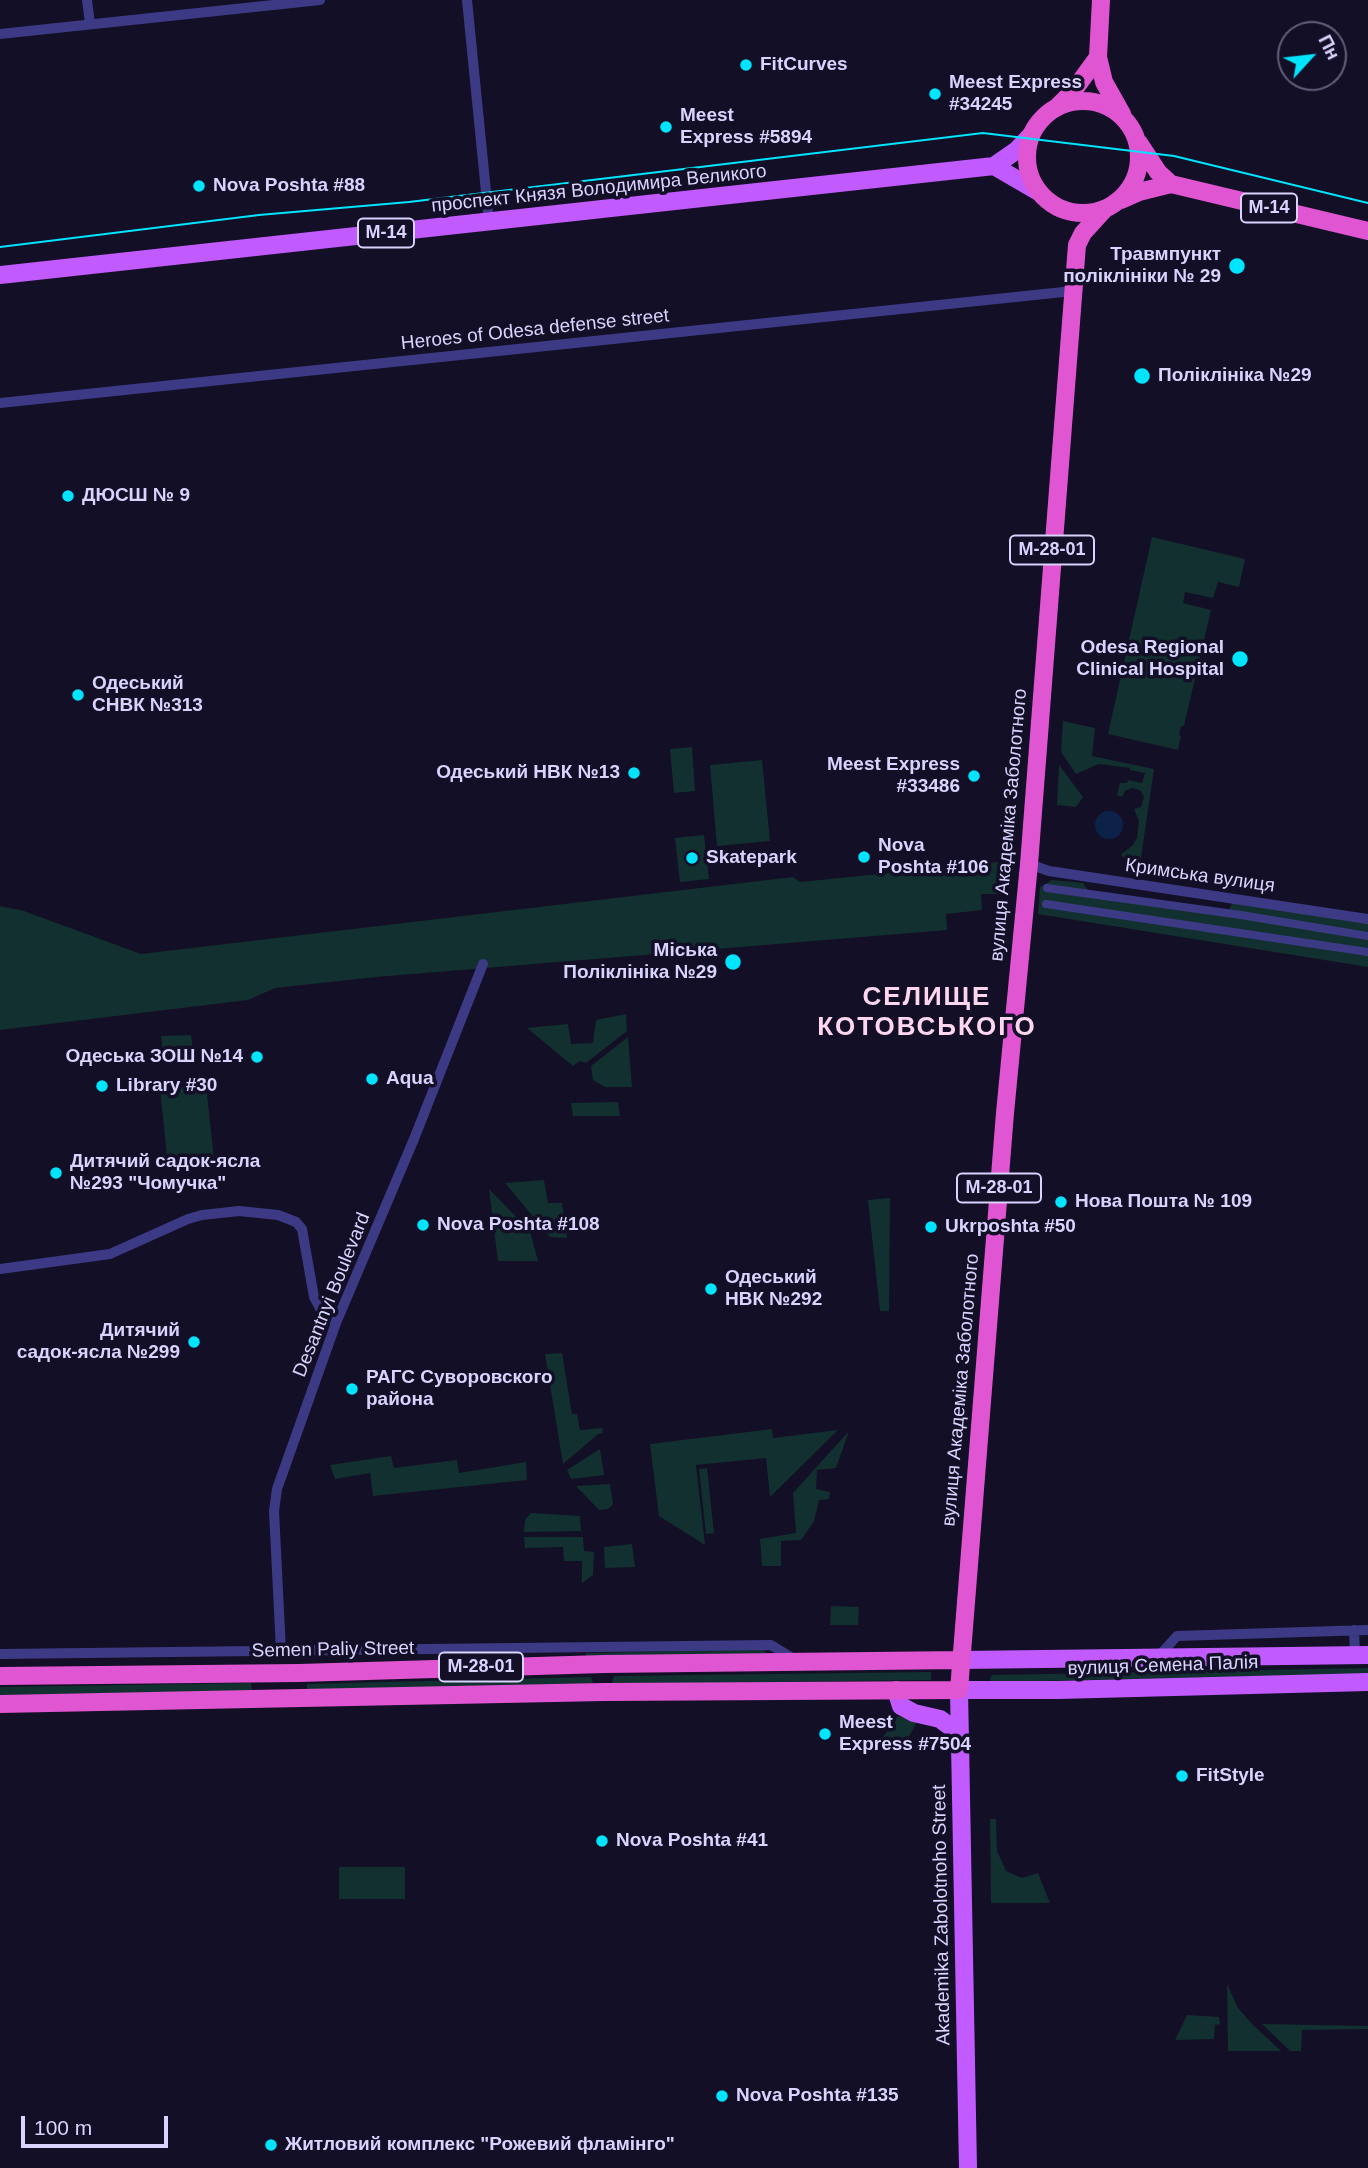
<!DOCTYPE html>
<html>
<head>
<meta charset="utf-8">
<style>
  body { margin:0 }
  #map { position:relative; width:1368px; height:2168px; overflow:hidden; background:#130f26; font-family:Helvetica,sans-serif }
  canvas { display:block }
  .north { position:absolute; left:1277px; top:21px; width:70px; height:70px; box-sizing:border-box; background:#130f26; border:2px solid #625e7d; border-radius:50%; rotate:63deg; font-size:19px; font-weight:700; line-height:28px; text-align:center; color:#d9d4ff }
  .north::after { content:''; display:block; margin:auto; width:24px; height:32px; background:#00e5ff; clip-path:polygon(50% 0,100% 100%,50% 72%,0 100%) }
  .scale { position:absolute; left:21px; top:2116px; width:147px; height:32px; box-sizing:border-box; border:4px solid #d9d4ff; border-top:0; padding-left:9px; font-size:21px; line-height:24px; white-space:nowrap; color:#d9d4ff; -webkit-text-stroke:5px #130f26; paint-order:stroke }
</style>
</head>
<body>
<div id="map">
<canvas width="1368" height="2168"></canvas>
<div class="north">Пн</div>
<div class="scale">100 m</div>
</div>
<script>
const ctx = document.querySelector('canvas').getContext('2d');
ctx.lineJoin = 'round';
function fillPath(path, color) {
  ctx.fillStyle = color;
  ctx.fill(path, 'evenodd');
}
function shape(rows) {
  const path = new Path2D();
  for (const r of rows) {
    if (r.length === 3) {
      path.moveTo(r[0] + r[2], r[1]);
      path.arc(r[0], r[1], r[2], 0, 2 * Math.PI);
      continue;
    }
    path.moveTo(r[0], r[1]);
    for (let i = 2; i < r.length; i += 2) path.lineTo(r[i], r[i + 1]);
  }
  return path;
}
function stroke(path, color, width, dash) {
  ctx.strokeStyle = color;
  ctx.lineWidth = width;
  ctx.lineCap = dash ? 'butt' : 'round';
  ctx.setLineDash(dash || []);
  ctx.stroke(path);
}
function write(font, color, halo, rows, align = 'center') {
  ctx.font = font + ' Helvetica,sans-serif';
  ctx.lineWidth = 7;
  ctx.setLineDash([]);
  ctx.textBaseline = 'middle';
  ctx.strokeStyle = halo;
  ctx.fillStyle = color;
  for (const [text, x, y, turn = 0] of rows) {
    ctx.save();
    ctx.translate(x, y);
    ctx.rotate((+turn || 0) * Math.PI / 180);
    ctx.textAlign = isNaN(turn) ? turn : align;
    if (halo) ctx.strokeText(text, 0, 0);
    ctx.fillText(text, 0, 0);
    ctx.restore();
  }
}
const green = shape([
  [1152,537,1245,559,1239,587,1218,582,1213,598,1185,592,1183,603,1211,610,1184,726,1181,726,1179,735,1181,736,1178,750,1108,734],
  [1063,721,1095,728,1092,756,1154,769,1139,871,1132,870,1121,854,1132,846,1137,838,1139,821,1134,809,1141,807,1144,797,1140,790,1132,788,1125,791,1122,797,1117,795,1120,783,1127,783,1128,780,1142,783,1145,773,1130,770,1130,768,1099,764,1076,774,1061,752],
  [692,747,695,791,674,793,670,749],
  [762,760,770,841,717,846,710,765],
  [1059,765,1083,797,1076,807,1057,805],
  [704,835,709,879,680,882,675,838],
  [998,862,997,894,981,894,982,910,946,914,947,930,376,977,275,988,248,1000,0,1030,0,906,24,911,141,954,793,877,800,882],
  [1052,880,1083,883,1089,892,1229,910,1233,901,1368,923,1368,967,1038,914,1040,887],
  [626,1014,627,1031,586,1063,580,1061,573,1066,527,1028,568,1024,571,1044,593,1043,596,1020],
  [191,1035,194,1056,164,1058,161,1036],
  [628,1037,632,1087,605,1087,593,1080,591,1066],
  [206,1084,214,1160,168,1165,160,1089],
  [618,1102,620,1116,573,1116,571,1103],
  [544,1180,548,1203,562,1203,567,1238,550,1237,505,1183],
  [489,1189,530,1231,538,1261,498,1261],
  [890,1198,889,1311,880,1311,868,1200],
  [562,1353,572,1414,577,1414,580,1430,602,1428,603,1433,598,1434,563,1464,545,1354],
  [772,1429,773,1438,838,1430,770,1497,766,1458,696,1465,705,1545,659,1516,650,1444],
  [849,1431,836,1468,817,1470,816,1489,830,1492,829,1499,819,1500,814,1521,801,1540,781,1541,781,1566,762,1566,760,1539,796,1533,793,1493],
  [600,1449,604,1475,571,1479,567,1470],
  [391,1456,394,1468,457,1460,459,1473,526,1462,527,1480,373,1496,370,1473,335,1479,330,1465],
  [707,1468,714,1533,706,1534,699,1469],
  [610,1484,613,1504,608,1509,599,1510,576,1486],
  [531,1513,580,1516,581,1531,524,1532,525,1520],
  [524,1537,583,1537,584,1551,594,1552,593,1575,582,1583,582,1561,564,1561,563,1547,525,1548],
  [632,1544,635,1567,605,1568,604,1547],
  [831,1606,859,1607,858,1625,830,1625],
  [762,1649,767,1653,763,1655,586,1660,586,1653],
  [1368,1668,1368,1674,992,1682,990,1679,992,1675],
  [931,1672,931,1680,614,1684,612,1682,614,1676],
  [591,1677,593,1682,591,1684,307,1691,307,1684],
  [251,1683,252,1691,0,1695,0,1687],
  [898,1716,917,1722,908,1738,897,1745,876,1747],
  [990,1819,996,1819,997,1851,1006,1871,1022,1878,1038,1873,1050,1903,991,1903],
  [339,1867,405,1867,405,1899,339,1899],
  [1227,1984,1238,2008,1253,2025,1281,2051,1228,2051],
  [1187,2015,1219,2017,1220,2024,1215,2025,1214,2039,1175,2040],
  [1262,2024,1368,2026,1368,2029,1302,2030,1301,2051,1290,2051]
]);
const water = shape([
  [1109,825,14]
]);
const pedestrian = shape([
  [1047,888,1241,915,1368,936],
  [1046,904,1368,952]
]);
const minor = shape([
  [87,0,90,24],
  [467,0,489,222],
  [0,34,320,0],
  [0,403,1073,291],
  [1029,864,1049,871,1368,919],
  [0,1269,110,1254,188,1219,202,1215,239,1211,278,1215,296,1222,302,1229,314,1297,322,1312,336,1323],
  [1354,1630,1355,1655],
  [281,1651,274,1511,277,1489,336,1323,414,1139,483,964],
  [0,1654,771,1645,797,1661],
  [1157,1658,1177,1636,1368,1630]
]);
const primary = shape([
  [994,166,1037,191],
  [0,275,994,166,1017,150,1031,135],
  [961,1660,1368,1655],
  [896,1690,901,1706,914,1713,940,1719,960,1734],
  [968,2168,959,1690,1058,1690,1368,1682]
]);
const trunk = shape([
  [1101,0,1098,57,1104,82,1122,114],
  [1083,157,56],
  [1058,106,1074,90,1098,57],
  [1139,143,1158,172,1171,184,1368,231],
  [1121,200,1139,192,1171,184],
  [0,1676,299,1673,604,1664,961,1660],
  [0,1704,604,1692,959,1690,1005,1113,1029,864,1077,245,1083,233,1104,210]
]);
const tram = shape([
  [0,247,259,215,409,202,983,133,1174,156,1368,203]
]);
const markers = [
  [746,65,7,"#00e5ff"],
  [935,94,7,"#00e5ff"],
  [666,127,7,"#00e5ff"],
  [199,186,7,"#00e5ff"],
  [1237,266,9,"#00e5ff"],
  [1142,376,9,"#00e5ff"],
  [68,496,7,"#00e5ff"],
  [1240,659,9,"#00e5ff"],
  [78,695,7,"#00e5ff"],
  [634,773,7,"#00e5ff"],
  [974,776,7,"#00e5ff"],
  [864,857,7,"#00e5ff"],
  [692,858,7,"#00e5ff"],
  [733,962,9,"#00e5ff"],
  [257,1057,7,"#00e5ff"],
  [372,1079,7,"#00e5ff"],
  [102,1086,7,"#00e5ff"],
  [56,1173,7,"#00e5ff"],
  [1061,1202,7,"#00e5ff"],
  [423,1225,7,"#00e5ff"],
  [931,1227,7,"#00e5ff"],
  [711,1289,7,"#00e5ff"],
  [194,1342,7,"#00e5ff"],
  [352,1389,7,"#00e5ff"],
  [825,1734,7,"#00e5ff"],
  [1182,1776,7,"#00e5ff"],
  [602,1841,7,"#00e5ff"],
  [722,2096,7,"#00e5ff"],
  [271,2145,7,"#00e5ff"]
];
const shields = [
  [1269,208,56],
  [386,233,56],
  [1052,550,84],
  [999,1188,84],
  [481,1667,84]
];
const shieldNames = [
  ["М-14",1269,208],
  ["М-14",386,233],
  ["М-28-01",1052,550],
  ["М-28-01",999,1188],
  ["М-28-01",481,1667]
];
const poiNames = [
  ["FitCurves",760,65],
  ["Meest Express",949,83],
  ["#34245",949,105],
  ["Meest",680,116],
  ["Express #5894",680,138],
  ["Nova Poshta #88",213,186],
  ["Травмпункт",1221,255,"right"],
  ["поліклініки № 29",1221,277,"right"],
  ["Поліклініка №29",1158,376],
  ["ДЮСШ № 9",82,496],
  ["Odesa Regional",1224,648,"right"],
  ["Clinical Hospital",1224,670,"right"],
  ["Одеський",92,684],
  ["СНВК №313",92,706],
  ["Meest Express",960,765,"right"],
  ["#33486",960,787,"right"],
  ["Одеський НВК №13",620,773,"right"],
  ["Nova",878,846],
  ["Poshta #106",878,868],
  ["Skatepark",706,858],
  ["Міська",717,951,"right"],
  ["Поліклініка №29",717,973,"right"],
  ["Одеська ЗОШ №14",243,1057,"right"],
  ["Aqua",386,1079],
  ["Library #30",116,1086],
  ["Дитячий садок-ясла",70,1162],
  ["№293 \"Чомучка\"",70,1184],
  ["Нова Пошта № 109",1075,1202],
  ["Nova Poshta #108",437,1225],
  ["Ukrposhta #50",945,1227],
  ["Одеський",725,1278],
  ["НВК №292",725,1300],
  ["Дитячий",180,1331,"right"],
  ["садок-ясла №299",180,1353,"right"],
  ["РАГС Суворовского",366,1378],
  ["района",366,1400],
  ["Meest",839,1723],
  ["Express #7504",839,1745],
  ["FitStyle",1196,1776],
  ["Nova Poshta #41",616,1841],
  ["Nova Poshta #135",736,2096],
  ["Житловий комплекс \"Рожевий фламінго\"",285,2145]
];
const streetNames = [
  ["проспект Князя Володимира Великого",599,189,-6],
  ["Heroes of Odesa defense street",535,330,-6],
  ["вулиця Академіка Заболотного",1009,825,-85],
  ["Кримська вулиця",1200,876,8],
  ["Desantnyi Boulevard",332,1295,-68],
  ["вулиця Академіка Заболотного",961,1390,-85],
  ["Semen Paliy Street",333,1650,-1],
  ["вулиця Семена Палія",1163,1666,-2],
  ["Akademika Zabolotnoho Street",942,1915,-91]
];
const districtNames = [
  ["СЕЛИЩЕ",927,998],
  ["КОТОВСЬКОГО",927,1028]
];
fillPath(green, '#12302f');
fillPath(water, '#0c2248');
stroke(pedestrian, '#3d3a85', 8);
stroke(minor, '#3d3a85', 10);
stroke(primary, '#c25bff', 18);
stroke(trunk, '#e055d1', 18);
stroke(tram, '#00e5ff', 2);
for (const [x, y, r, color] of markers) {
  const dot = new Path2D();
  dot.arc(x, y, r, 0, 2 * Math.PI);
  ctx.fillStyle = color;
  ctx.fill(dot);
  stroke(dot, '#130f26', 2.5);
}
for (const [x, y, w] of shields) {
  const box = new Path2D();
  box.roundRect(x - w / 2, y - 14.5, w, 29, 5);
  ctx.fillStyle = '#130f26';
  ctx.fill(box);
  stroke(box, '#d9d4ff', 2);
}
write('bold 18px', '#d9d4ff', null, shieldNames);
write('bold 19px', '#d9d4ff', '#130f26', poiNames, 'left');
write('19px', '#d9d4ff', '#130f26', streetNames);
ctx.letterSpacing = '2px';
write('bold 26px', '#ffd6f0', '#130f26', districtNames);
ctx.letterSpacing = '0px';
</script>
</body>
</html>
